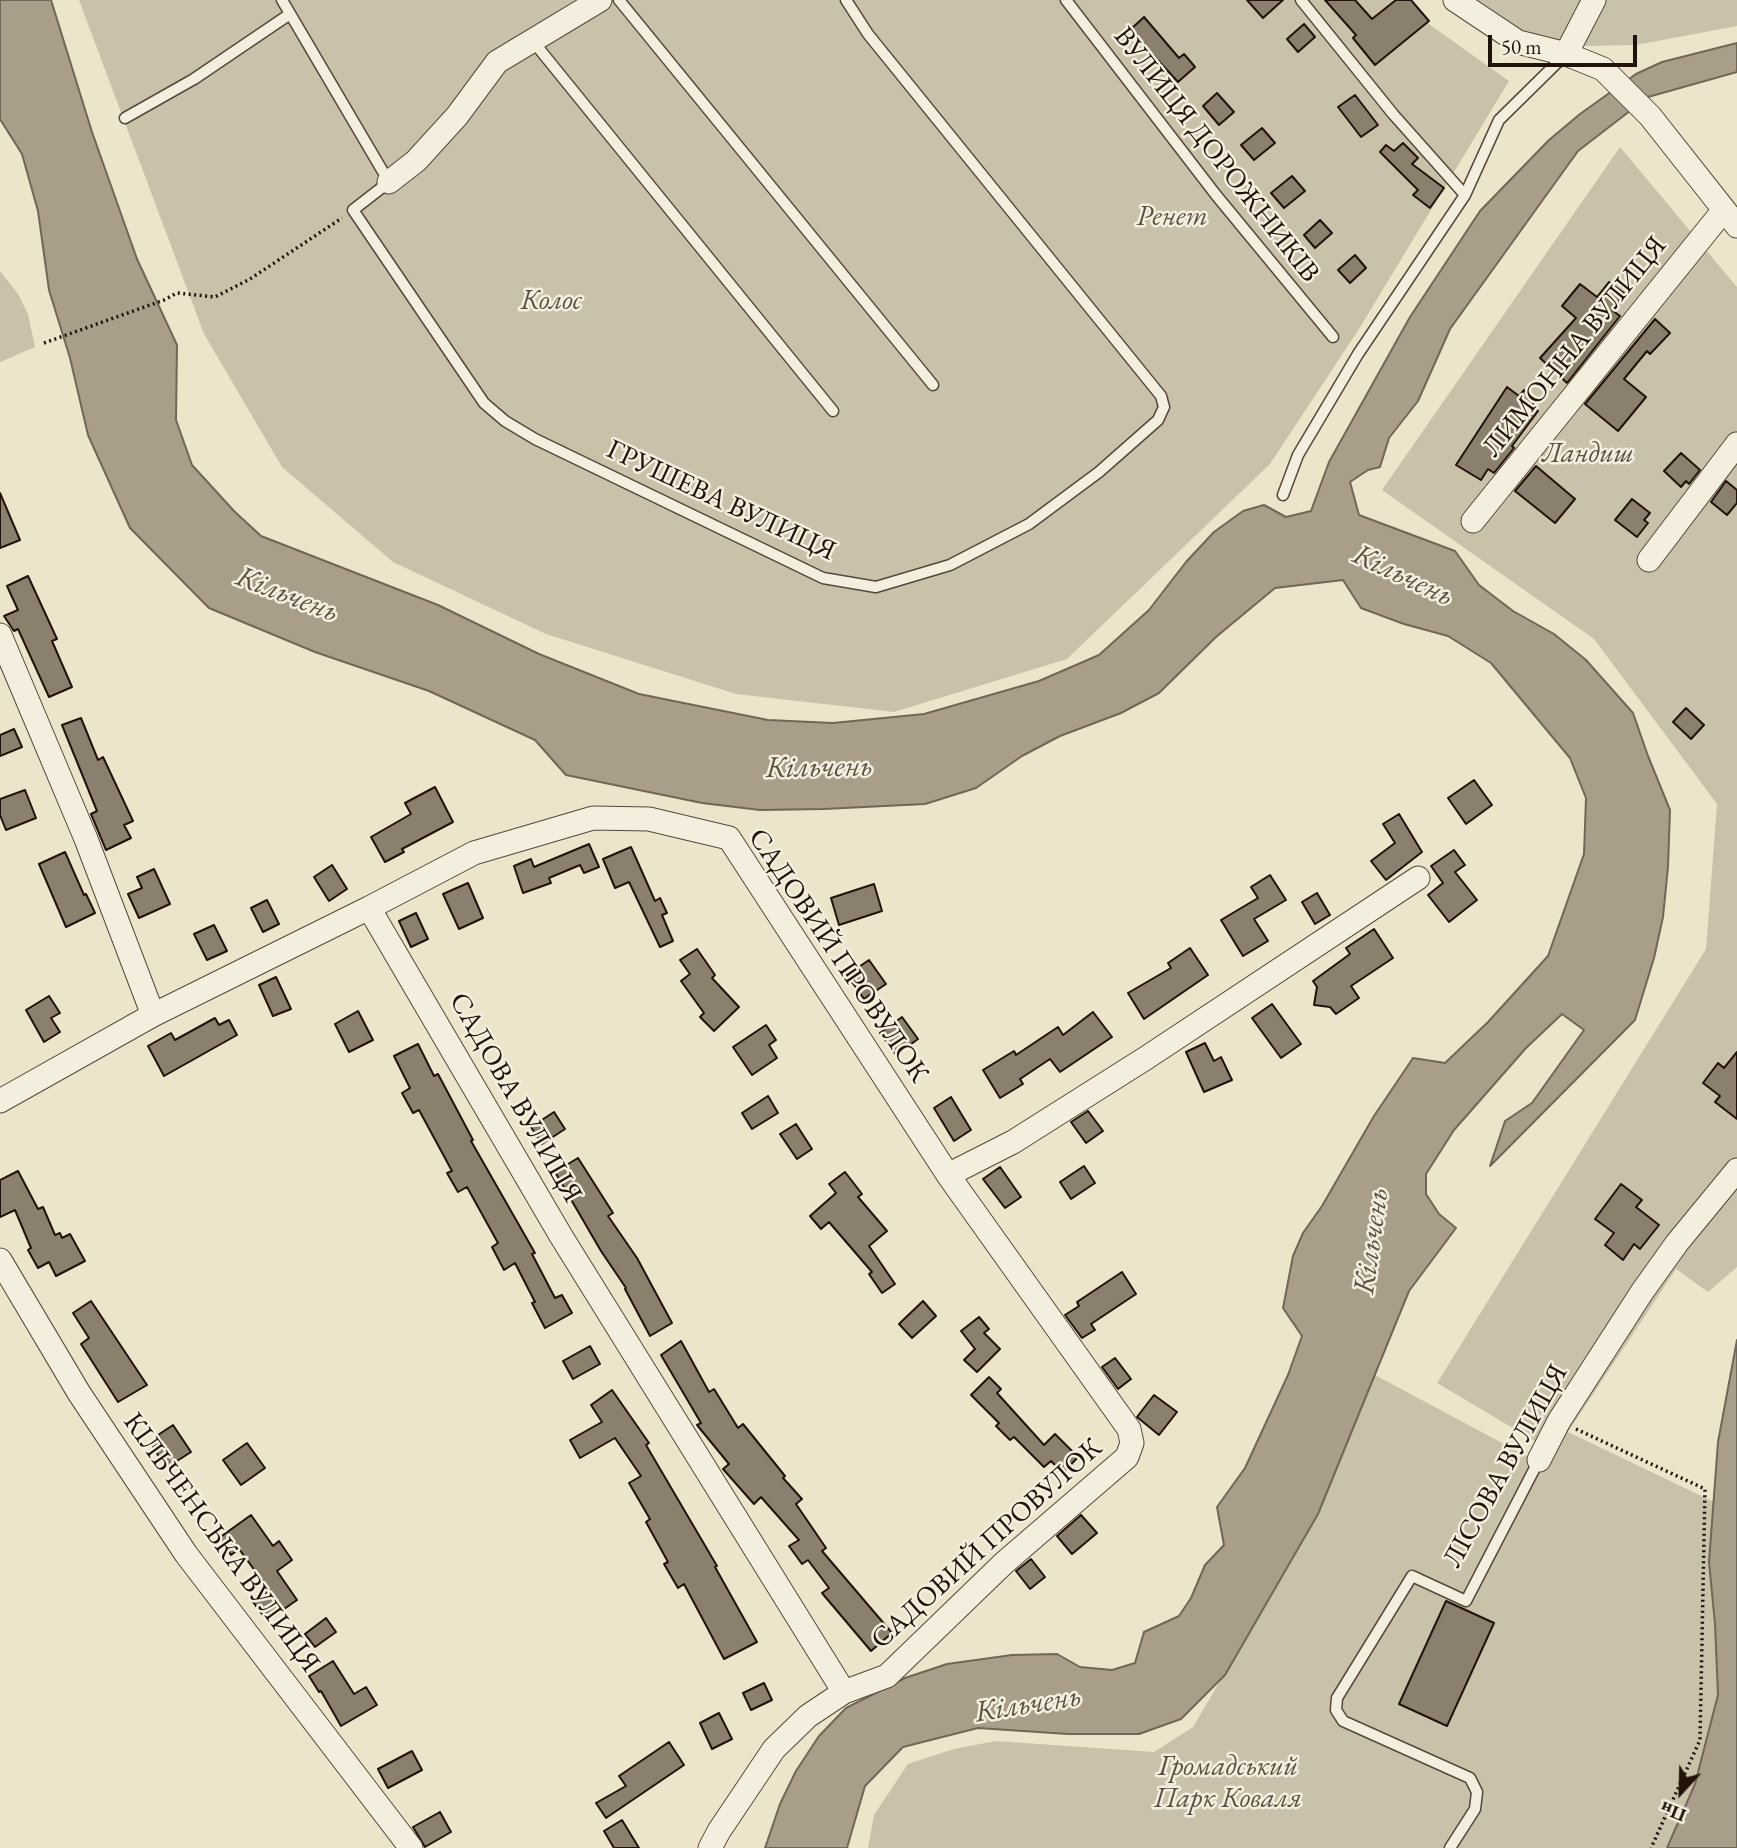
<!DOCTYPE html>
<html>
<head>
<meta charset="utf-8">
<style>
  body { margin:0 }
  #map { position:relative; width:1737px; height:1848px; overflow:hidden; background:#ede5cb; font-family:"EB Garamond",serif }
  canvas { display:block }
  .north { position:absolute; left:1646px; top:1757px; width:70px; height:70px; -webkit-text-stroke:5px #f3eedd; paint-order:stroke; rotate:202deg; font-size:19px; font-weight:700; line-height:28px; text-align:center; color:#211309 }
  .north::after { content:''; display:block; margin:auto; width:24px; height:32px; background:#211309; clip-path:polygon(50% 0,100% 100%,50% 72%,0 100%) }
  .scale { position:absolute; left:1488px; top:35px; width:149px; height:32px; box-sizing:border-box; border:4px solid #211309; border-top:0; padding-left:9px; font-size:21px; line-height:24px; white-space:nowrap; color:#211309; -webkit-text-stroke:5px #f3eedd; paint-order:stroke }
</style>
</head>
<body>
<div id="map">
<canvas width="1737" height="1848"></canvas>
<div class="north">Пн</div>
<div class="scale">50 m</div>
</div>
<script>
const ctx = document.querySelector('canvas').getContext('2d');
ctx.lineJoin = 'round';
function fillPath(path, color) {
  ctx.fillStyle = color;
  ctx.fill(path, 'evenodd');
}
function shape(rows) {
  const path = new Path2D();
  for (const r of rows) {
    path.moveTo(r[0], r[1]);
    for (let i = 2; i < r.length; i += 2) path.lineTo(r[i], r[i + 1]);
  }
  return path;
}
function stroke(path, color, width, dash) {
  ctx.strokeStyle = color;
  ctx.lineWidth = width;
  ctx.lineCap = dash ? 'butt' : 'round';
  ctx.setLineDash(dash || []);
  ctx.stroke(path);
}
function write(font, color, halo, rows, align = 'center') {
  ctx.font = font + ' "EB Garamond",serif';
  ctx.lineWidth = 5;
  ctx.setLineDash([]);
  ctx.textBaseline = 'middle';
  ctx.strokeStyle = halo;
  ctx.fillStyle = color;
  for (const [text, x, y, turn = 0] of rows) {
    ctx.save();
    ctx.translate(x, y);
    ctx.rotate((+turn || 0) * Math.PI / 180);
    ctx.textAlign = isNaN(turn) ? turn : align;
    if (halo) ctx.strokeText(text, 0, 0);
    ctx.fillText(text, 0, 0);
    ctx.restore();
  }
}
const green = shape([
  [79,0,1395,0,1509,81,1359,329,1270,464,1067,659,894,712,736,694,546,634,393,562,282,467,204,334],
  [1454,0,1737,0,1737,26,1636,45,1537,47],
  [1620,147,1737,287,1737,1267,1708,1292,1676,1269,1568,1432,1714,1502,1709,1562,1715,1624,1718,1695,1695,1784,1667,1848,868,1848,874,1815,908,1764,954,1749,996,1741,1154,1752,1193,1727,1318,1514,1375,1375,1534,1460,1543,1446,1437,1383,1706,949,1717,804,1594,639,1382,490],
  [0,271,18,294,28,314,35,347,0,362]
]);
const water = shape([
  [0,0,51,0,92,132,137,259,177,345,176,420,192,465,234,511,261,536,438,605,539,654,639,694,768,720,833,723,924,714,1039,681,1099,655,1149,610,1186,562,1214,532,1243,511,1264,505,1286,517,1311,511,1329,462,1410,317,1480,211,1549,140,1580,114,1636,74,1662,62,1737,43,1737,72,1648,97,1578,151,1450,329,1418,401,1389,438,1380,467,1368,470,1350,482,1359,515,1455,551,1479,585,1513,611,1554,634,1586,660,1633,713,1648,756,1670,810,1668,867,1663,917,1654,958,1635,1020,1490,1166,1505,1121,1532,1103,1584,1030,1562,1014,1526,1048,1454,1130,1426,1174,1426,1194,1439,1214,1456,1228,1409,1291,1318,1514,1225,1675,1181,1719,1139,1734,1068,1734,978,1728,903,1747,865,1786,847,1848,765,1848,780,1804,796,1771,819,1736,846,1708,905,1678,947,1664,1012,1655,1057,1654,1080,1667,1112,1670,1135,1663,1144,1632,1179,1616,1191,1598,1205,1565,1224,1545,1217,1507,1245,1468,1288,1375,1302,1336,1283,1308,1293,1256,1303,1233,1322,1206,1374,1116,1413,1058,1445,1063,1488,1022,1548,956,1584,854,1586,798,1570,758,1491,663,1448,636,1404,624,1361,608,1343,580,1275,588,1216,637,1159,693,1121,713,1060,736,1022,756,976,788,925,804,824,809,760,810,702,803,566,775,535,740,429,691,315,652,209,608,130,528,88,435,70,358,49,290,38,211,22,154,0,119,0,0],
  [1737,1340,1737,1848,1667,1848,1695,1784,1718,1695,1715,1624,1709,1562,1718,1442,1737,1340]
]);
const building = shape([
  [1247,0,1283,0,1263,18,1247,0],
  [1325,0,1355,0,1372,19,1396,0,1411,0,1429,21,1375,65,1353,38,1356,35,1325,0],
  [1144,17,1179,58,1184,54,1195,67,1178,82,1130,30,1144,17],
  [1304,24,1315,37,1298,52,1287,39,1304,24],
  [1217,93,1234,112,1219,125,1203,106,1217,93],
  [1355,95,1378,125,1361,137,1338,107,1355,95],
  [1262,128,1275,143,1254,160,1241,145,1262,128],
  [1403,143,1418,158,1412,164,1444,188,1430,208,1413,195,1418,190,1380,152,1386,145,1394,151,1403,143],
  [1292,176,1305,191,1284,208,1271,193,1292,176],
  [1320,220,1332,233,1315,248,1304,235,1320,220],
  [1355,255,1366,268,1350,283,1338,270,1355,255],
  [1609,282,1625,294,1612,310,1620,316,1567,383,1540,358,1576,318,1562,306,1580,284,1597,297,1609,282],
  [1655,319,1670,333,1650,354,1647,351,1624,379,1646,397,1618,431,1585,404,1655,319],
  [1507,387,1519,396,1524,390,1536,399,1531,407,1538,411,1512,446,1514,448,1494,473,1488,469,1481,480,1456,465,1507,387],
  [1681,453,1700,470,1689,484,1686,481,1681,487,1664,471,1681,453],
  [1536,466,1575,499,1555,523,1515,491,1536,466],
  [1726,481,1737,490,1737,503,1727,515,1711,502,1726,481],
  [0,493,20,540,0,548,0,493],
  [1632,499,1650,513,1644,520,1648,523,1637,537,1615,520,1632,499],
  [28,576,57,639,52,641,72,687,49,697,18,629,14,631,4,616,18,610,7,586,28,576],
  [1686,708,1704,725,1691,739,1673,722,1686,708],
  [81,718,98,760,103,757,133,821,124,825,131,838,106,850,91,814,97,811,62,725,81,718],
  [14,729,22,747,0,756,0,735,14,729],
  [1474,780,1492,805,1466,824,1448,798,1474,780],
  [435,787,453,822,402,849,404,852,385,862,371,837,411,814,405,803,435,787],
  [25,790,36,818,6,830,0,815,0,799,25,790],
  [1399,814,1422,852,1386,880,1371,861,1395,843,1383,824,1399,814],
  [589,844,599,867,584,873,580,865,549,878,551,883,523,893,514,866,531,859,534,867,589,844],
  [631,847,655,901,660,898,667,913,662,915,673,941,660,947,629,882,615,888,603,859,631,847],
  [1454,850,1465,865,1455,872,1477,900,1449,922,1428,895,1443,883,1431,866,1454,850],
  [65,852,84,895,86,894,95,913,66,927,39,864,65,852],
  [332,865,347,889,329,901,314,877,332,865],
  [154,869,170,904,139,918,128,894,142,888,137,877,154,869],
  [1270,875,1286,900,1254,919,1268,941,1243,956,1221,920,1258,898,1251,887,1270,875],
  [468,883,483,918,459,929,443,894,468,883],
  [874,884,882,911,839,925,831,898,874,884],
  [1317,893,1330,915,1315,924,1302,902,1317,893],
  [267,900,279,924,263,932,251,908,267,900],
  [416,913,428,939,411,947,399,921,416,913],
  [214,925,227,951,207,960,194,934,214,925],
  [1374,929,1393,958,1351,986,1359,998,1336,1014,1330,1007,1314,1005,1317,987,1313,981,1350,954,1346,948,1374,929],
  [1190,948,1208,975,1144,1019,1128,993,1171,968,1168,963,1190,948],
  [697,949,715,975,712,978,739,1007,714,1031,700,1017,704,1013,681,981,690,974,680,960,697,949],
  [869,960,886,984,864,999,847,975,869,960],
  [276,977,291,1009,273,1016,259,985,276,977],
  [49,996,60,1013,51,1018,60,1032,44,1042,26,1010,49,996],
  [1272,1004,1301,1044,1281,1058,1252,1018,1272,1004],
  [358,1011,373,1040,349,1052,335,1024,358,1011],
  [1093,1012,1112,1037,1060,1072,1050,1059,1020,1079,1023,1084,1000,1098,983,1070,1014,1051,1016,1055,1058,1027,1063,1035,1093,1012],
  [902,1017,918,1039,896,1055,880,1033,902,1017],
  [215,1018,219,1025,229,1020,237,1035,164,1076,148,1046,171,1033,175,1040,215,1018],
  [766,1025,776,1040,769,1045,777,1058,752,1075,733,1047,766,1025],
  [1205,1043,1214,1061,1221,1057,1232,1080,1204,1092,1186,1052,1205,1043],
  [418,1044,434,1076,438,1074,473,1140,471,1141,535,1253,532,1254,555,1298,562,1295,572,1313,545,1328,532,1303,535,1302,515,1263,504,1270,492,1247,498,1243,467,1187,458,1192,447,1173,452,1171,419,1110,413,1113,402,1093,410,1088,394,1056,418,1044],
  [1737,1052,1737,1119,1715,1102,1720,1096,1703,1083,1718,1063,1724,1068,1737,1052],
  [768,1096,778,1113,752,1129,742,1113,768,1096],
  [951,1097,971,1130,954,1141,934,1108,951,1097],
  [1088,1111,1103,1131,1086,1143,1071,1122,1088,1111],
  [554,1112,565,1129,542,1144,531,1127,554,1112],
  [796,1124,812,1149,797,1159,780,1134,796,1124],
  [578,1158,613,1213,608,1216,637,1258,672,1323,650,1336,625,1289,626,1288,601,1251,555,1172,578,1158],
  [1084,1166,1095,1183,1071,1199,1060,1182,1084,1166],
  [1000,1167,1021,1197,1005,1208,983,1179,1000,1167],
  [18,1171,38,1209,43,1207,55,1235,60,1233,62,1238,70,1234,85,1261,56,1276,49,1262,38,1268,28,1250,31,1248,15,1210,0,1217,0,1180,18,1171],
  [845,1172,862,1194,858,1197,887,1231,869,1246,895,1284,882,1293,869,1274,872,1272,829,1222,821,1229,810,1216,836,1193,829,1184,845,1172],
  [1621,1184,1642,1200,1636,1207,1659,1225,1640,1249,1634,1244,1623,1260,1605,1245,1614,1233,1595,1219,1621,1184],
  [1122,1272,1136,1294,1091,1324,1095,1330,1082,1338,1065,1315,1079,1306,1077,1302,1122,1272],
  [91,1301,147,1385,118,1402,81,1344,89,1338,73,1313,91,1301],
  [923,1301,936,1316,912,1338,899,1324,923,1301],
  [979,1317,989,1329,984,1333,1000,1349,977,1372,964,1360,975,1349,961,1331,979,1317],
  [681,1341,709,1392,714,1389,738,1428,743,1424,785,1476,783,1478,802,1499,796,1504,826,1548,822,1551,892,1633,871,1651,822,1593,829,1588,808,1560,802,1564,789,1546,799,1540,761,1497,754,1504,723,1469,729,1464,697,1425,701,1423,661,1355,681,1341],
  [590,1346,600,1364,573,1379,563,1361,590,1346],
  [1115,1358,1131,1379,1118,1389,1102,1367,1115,1358],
  [989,1377,1001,1389,997,1393,1044,1445,1055,1434,1078,1457,1063,1473,1051,1461,1044,1467,1014,1437,1010,1440,996,1426,999,1423,971,1395,989,1377],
  [612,1390,649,1443,646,1445,717,1566,715,1567,757,1642,724,1659,684,1584,678,1588,664,1564,668,1562,646,1522,650,1519,629,1483,641,1476,615,1438,580,1458,570,1440,602,1422,591,1405,612,1390],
  [1154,1395,1177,1412,1159,1435,1137,1417,1154,1395],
  [173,1425,191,1452,166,1468,153,1447,162,1441,158,1435,173,1425],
  [247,1443,265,1468,241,1485,223,1460,247,1443],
  [251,1515,273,1546,279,1541,292,1560,277,1571,297,1600,267,1621,253,1602,269,1590,239,1549,231,1555,219,1538,251,1515],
  [1081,1515,1097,1533,1072,1554,1057,1536,1081,1515],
  [1031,1559,1045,1577,1030,1589,1016,1571,1031,1559],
  [1446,1601,1494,1623,1447,1726,1399,1704,1446,1601],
  [326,1618,336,1632,315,1647,305,1634,326,1618],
  [333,1661,354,1694,366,1687,377,1705,341,1726,321,1691,319,1692,309,1676,333,1661],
  [764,1683,772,1700,751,1710,743,1693,764,1683],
  [719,1713,732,1739,712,1749,700,1723,719,1713],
  [669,1742,684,1765,606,1818,596,1803,626,1786,619,1776,669,1742],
  [412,1751,422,1770,388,1788,378,1769,412,1751],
  [440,1812,451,1832,425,1847,413,1827,440,1812],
  [622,1820,639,1848,614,1848,604,1831,622,1820]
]);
const path = shape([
  [44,343,164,300,177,293,215,297,250,279,342,218],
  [1576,1429,1705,1489,1700,1740,1651,1848]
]);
const lane = shape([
  [282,0,389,182,353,210,484,403,505,421,535,439,823,578,876,587,950,565,1029,524,1099,472,1158,420,1164,407,1161,396,868,34,846,0],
  [619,0,933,385],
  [1066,0,1216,195,1333,337],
  [1301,0,1393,114,1465,195],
  [532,40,833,411],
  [125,118,194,79,290,14],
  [1283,495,1298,455,1358,354,1465,195,1499,120,1566,54],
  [1450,1848,1475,1809,1477,1792,1470,1778,1343,1721,1336,1710,1337,1698,1412,1576,1466,1601,1539,1460]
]);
const street = shape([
  [1455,0,1518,42,1566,54,1603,69,1650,116,1737,226],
  [1566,54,1594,0],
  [389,182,416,161,457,116,497,62,600,0],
  [1473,521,1723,211],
  [1649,560,1737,444],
  [0,635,86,839,153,1015,369,908,561,1236,844,1692,808,1716,774,1749,719,1831,710,1848],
  [369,908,474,853,593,818,649,819,729,838,948,1175,1129,1429,1132,1443,1127,1457,1004,1563,887,1676,844,1692],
  [0,1101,153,1015],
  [948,1175,1013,1142,1146,1058,1418,878],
  [0,1260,79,1393,186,1554,411,1848],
  [1539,1460,1559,1421,1642,1292,1677,1243,1737,1170]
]);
const streetNames = [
  ["ВУЛИЦЯ ДОРОЖНИКІВ",1216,155,52],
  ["ЛИМОННА ВУЛИЦЯ",1575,347,-51],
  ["ГРУШЕВА ВУЛИЦЯ",721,501,25],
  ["САДОВИЙ ПРОВУЛОК",838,956,56],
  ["САДОВА ВУЛИЦЯ",515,1098,60],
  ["ЛІСОВА ВУЛИЦЯ",1506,1466,-61],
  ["КІЛЬЧЕНСЬКА ВУЛИЦЯ",221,1543,54],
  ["САДОВИЙ ПРОВУЛОК",987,1544,-42]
];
const parkNames = [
  ["Ренет",1172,217],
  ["Колос",551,301],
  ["Ландиш",1588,454],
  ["Громадський",1228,1767],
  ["Парк Коваля",1228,1799]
];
const waterNames = [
  ["Кільчень",1403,576,25],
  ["Кільчень",287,595,21],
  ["Кільчень",819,768,-1],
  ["Кільчень",1372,1241,-82],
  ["Кільчень",1028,1705,-9]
];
fillPath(green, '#cac1aa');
fillPath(water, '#a89e89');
stroke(water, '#726656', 2);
fillPath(building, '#8b806e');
stroke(building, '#211309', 2);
stroke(lane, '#54483a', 13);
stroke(street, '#54483a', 25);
stroke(path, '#211309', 3.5, [2, 3.5]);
stroke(lane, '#f3eedd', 10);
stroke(street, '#f3eedd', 23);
write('28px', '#211309', '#f3eedd', streetNames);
write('italic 28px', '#5c5041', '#f3eedd', parkNames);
write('italic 30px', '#5e5243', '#f3eedd', waterNames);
</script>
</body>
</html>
